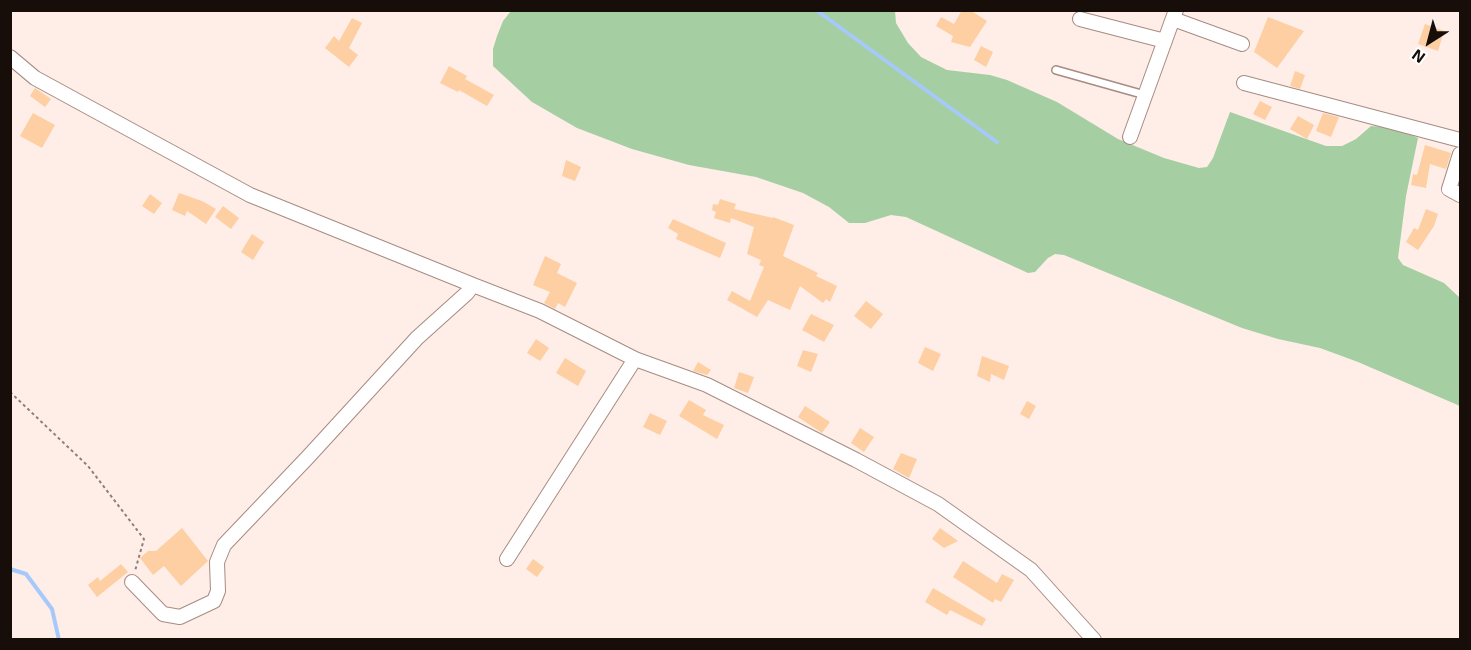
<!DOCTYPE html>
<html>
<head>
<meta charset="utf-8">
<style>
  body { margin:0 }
  #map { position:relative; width:1471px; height:650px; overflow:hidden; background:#ffede7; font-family:"Exo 2",sans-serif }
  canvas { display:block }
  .frame { position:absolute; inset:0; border:12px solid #170e0a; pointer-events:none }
  .north { position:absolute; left:1399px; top:12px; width:60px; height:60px; -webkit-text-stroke:4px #fff; paint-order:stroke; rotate:216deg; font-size:16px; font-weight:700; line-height:24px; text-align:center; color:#170e0a }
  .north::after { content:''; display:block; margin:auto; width:21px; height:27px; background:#170e0a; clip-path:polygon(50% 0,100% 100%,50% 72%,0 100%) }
</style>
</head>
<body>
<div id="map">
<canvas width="1471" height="650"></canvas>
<div class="frame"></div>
<div class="north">N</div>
</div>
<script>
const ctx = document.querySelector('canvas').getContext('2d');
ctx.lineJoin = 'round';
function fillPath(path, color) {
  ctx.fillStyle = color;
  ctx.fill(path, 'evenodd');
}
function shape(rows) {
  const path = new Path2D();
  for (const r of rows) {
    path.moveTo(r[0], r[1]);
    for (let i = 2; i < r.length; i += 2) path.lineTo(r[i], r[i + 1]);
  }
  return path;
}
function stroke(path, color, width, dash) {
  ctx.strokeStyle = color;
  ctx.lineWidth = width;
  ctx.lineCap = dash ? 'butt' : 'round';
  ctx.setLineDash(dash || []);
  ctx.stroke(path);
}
const green = shape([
  [511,11,895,11,896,23,908,43,921,57,947,70,990,75,1007,80,1057,102,1118,139,1164,158,1199,168,1207,167,1213,158,1230,112,1326,146,1342,146,1356,139,1371,126,1385,127,1406,132,1418,138,1406,196,1398,258,1403,265,1444,283,1460,298,1460,406,1358,362,1320,348,1278,339,1242,328,1064,255,1055,254,1048,258,1035,272,1028,273,906,217,891,215,865,223,849,223,829,207,803,193,756,177,689,165,632,149,577,128,532,102,493,66,493,49,497,36,503,21]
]);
const stream = shape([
  [816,10,997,142],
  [10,569,26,574,52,609,59,640]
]);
const building = shape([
  [962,10,970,10,987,21,970,47,951,42,953,36,936,26,941,17,954,24],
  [1268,17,1304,31,1277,68,1254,52],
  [352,18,362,23,349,48,358,55,349,67,325,48,334,36,339,41],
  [1425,24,1444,31,1438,51,1418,44],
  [981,46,993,52,986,67,974,60],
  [449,66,467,76,465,79,494,95,487,106,459,90,458,92,440,83],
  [1295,71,1305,75,1300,89,1290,86],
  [35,88,51,99,45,107,30,96],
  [1260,101,1272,107,1265,120,1253,114],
  [33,113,55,125,42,148,20,136],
  [1323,113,1339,117,1331,137,1316,131],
  [1298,116,1314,125,1307,139,1290,129],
  [1425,145,1451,153,1446,169,1430,164,1426,188,1411,185,1413,174,1417,175],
  [566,160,581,167,575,181,562,176],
  [179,193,202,201,216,209,206,224,187,211,185,216,172,210],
  [150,194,162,203,154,214,142,206],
  [720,199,736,204,734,209,773,218,773,217,794,225,783,256,818,273,816,276,837,286,830,302,826,299,823,303,800,286,790,310,768,300,757,317,727,300,732,291,750,301,764,267,759,265,761,260,747,254,754,227,731,218,730,223,714,218,716,212,712,210,713,204,718,205],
  [223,206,239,218,231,229,215,217],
  [1426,209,1438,214,1434,226,1418,250,1406,242,1414,228,1418,230],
  [673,219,726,243,720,258,676,239,678,234,668,228],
  [252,234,264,242,253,260,241,252],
  [545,256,561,264,557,273,577,283,565,307,558,303,555,309,544,303,550,292,533,285],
  [866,301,883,314,871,329,854,316],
  [811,314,834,325,824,342,802,330],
  [536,339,549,348,540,361,527,353],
  [925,347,941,354,933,371,918,363],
  [803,350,818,354,811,372,797,366],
  [982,356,1009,366,1004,380,991,374,990,382,977,376],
  [565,358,586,371,578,386,556,373],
  [698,362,711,370,707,375,693,371],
  [739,372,754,377,748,393,734,388],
  [689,400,706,410,703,415,724,425,717,439,679,416],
  [1027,401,1036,406,1029,419,1020,414],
  [805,406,830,422,822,433,798,417],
  [650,413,667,421,660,435,643,427],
  [860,428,874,437,864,452,851,443],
  [901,453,917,459,909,478,893,469],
  [182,528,208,561,181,586,164,566,153,575,140,558,148,551,156,551],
  [940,528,958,541,944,548,932,539],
  [533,559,544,567,537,577,526,569],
  [963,561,997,583,1002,574,1014,580,1001,602,995,599,993,603,953,577],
  [121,564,128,572,97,597,88,585,98,577,100,581],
  [933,588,986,619,982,626,950,610,947,615,925,602]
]);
const path = shape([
  [10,392,88,466,144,539,135,571]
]);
const lane = shape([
  [1056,70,1145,95]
]);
const street = shape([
  [1080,19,1165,41],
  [1173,19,1242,44],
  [10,57,35,78,250,195,473,285,467,293,417,338,308,457,224,545,217,562,218,591,214,601,180,617,163,614,132,582],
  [1244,83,1460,140],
  [1130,137,1176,10],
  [1460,154,1449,189,1460,195],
  [473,285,540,311,635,359],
  [507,559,635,359,707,385,856,460,938,504,1031,570,1094,640]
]);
fillPath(green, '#a5cfa2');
stroke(stream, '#a7c9f9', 4);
fillPath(building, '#fdcfa3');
stroke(lane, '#a68c82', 10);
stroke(street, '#a68c82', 16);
stroke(path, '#8c7f7a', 2, [3, 3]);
stroke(lane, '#fff', 7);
stroke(street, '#fff', 14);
</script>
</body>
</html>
